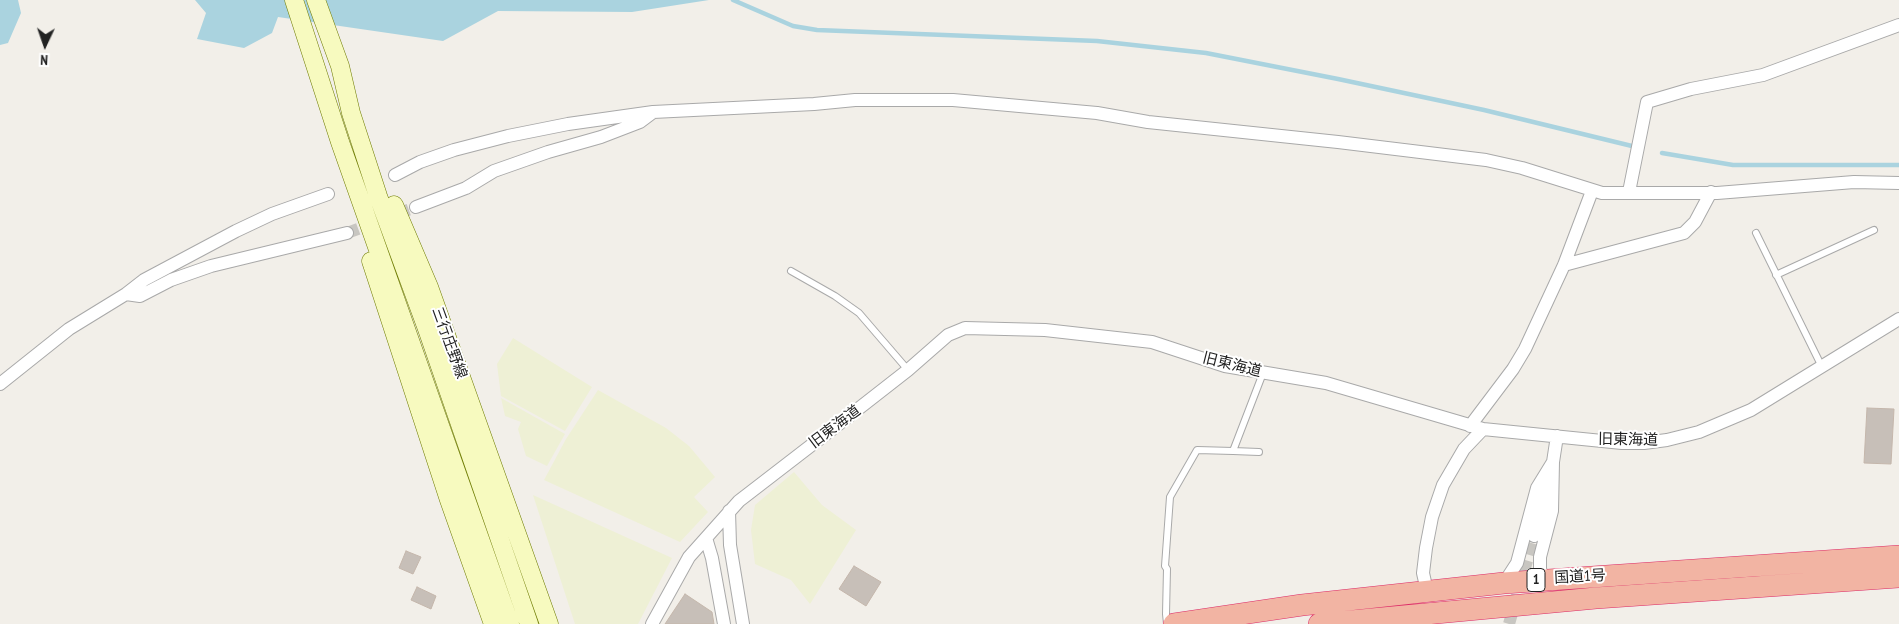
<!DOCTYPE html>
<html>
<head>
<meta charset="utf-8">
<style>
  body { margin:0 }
  #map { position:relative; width:1899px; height:624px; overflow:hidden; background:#f2efe9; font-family:"PT Sans Narrow",sans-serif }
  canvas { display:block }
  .north { position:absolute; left:20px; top:20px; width:50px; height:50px; -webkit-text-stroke:4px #fff; paint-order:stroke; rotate:183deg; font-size:14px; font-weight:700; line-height:20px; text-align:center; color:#222 }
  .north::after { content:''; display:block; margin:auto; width:18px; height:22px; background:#222; clip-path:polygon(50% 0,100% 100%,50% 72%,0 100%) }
</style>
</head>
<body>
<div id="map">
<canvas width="1899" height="624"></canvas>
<div class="north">N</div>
</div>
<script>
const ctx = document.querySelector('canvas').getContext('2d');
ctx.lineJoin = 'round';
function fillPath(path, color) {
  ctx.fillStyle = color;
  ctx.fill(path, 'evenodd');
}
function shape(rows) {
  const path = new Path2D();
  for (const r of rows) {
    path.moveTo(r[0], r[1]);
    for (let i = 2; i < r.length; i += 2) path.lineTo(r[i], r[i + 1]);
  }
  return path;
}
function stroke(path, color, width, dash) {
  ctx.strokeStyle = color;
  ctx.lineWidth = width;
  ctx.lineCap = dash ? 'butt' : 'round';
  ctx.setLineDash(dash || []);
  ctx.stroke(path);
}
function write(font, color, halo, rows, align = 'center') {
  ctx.font = font + ' "PT Sans Narrow","Noto Sans JP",sans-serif';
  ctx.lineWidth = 4;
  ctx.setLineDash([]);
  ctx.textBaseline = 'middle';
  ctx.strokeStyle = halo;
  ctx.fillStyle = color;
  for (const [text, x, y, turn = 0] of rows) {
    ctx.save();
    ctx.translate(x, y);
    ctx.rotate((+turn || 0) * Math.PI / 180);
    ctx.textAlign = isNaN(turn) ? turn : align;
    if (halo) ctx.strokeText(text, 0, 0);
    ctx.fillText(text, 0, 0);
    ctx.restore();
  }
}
const farmland = shape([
  [513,338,592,387,565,431,501,396,497,364],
  [598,390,666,428,689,446,715,477,694,497,708,512,680,542,544,480,566,439],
  [501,398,565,434,547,466,526,456,518,429,521,422,505,416],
  [794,472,822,505,856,530,810,604,791,580,755,564,751,530,755,505],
  [533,495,672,558,638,624,575,624]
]);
const water = shape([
  [0,0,18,0,21,13,8,43,0,45],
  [195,0,709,0,632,12,498,11,443,41,278,17,272,33,244,48,197,39,206,13]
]);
const stream = shape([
  [733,0,793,26,817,30,1097,41,1206,53,1338,79,1484,110,1636,147],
  [1662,153,1733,165,1899,165]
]);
const building = shape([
  [1867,408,1894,409,1891,464,1864,463,1867,408],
  [406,551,421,557,413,574,399,568,406,551],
  [854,566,881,582,866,606,839,589,854,566],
  [417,587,436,596,431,609,411,600,417,587],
  [685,594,712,612,714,624,665,624,685,594]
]);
const minorTunnel = shape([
  [347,233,416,207],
  [1509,624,1534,536]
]);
const service = shape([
  [1756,233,1822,367],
  [791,271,835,296,859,313,908,370],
  [1776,275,1874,230],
  [1233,451,1259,452],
  [1167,624,1166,614,1167,569,1165,566,1170,497,1197,450,1233,451,1263,373]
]);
const minor = shape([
  [395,175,420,162,454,150,508,136,568,124,653,112,814,104,855,100,953,100,1097,113,1148,122,1338,142,1486,160,1522,168,1602,193,1717,193,1854,182,1899,183],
  [1629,192,1647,102,1691,89,1763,75,1899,25],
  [416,207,466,188,494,171,548,152,601,137,640,122,652,113],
  [1564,265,1684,233,1695,222,1711,192],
  [126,294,140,296,171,280,211,266,347,233],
  [0,384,69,329,126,294,144,280,236,231,272,214,328,194],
  [1470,426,1513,369,1525,349,1564,265,1592,191],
  [729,511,730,545,743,624],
  [1534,536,1547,484],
  [706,538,712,558,724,624],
  [1545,579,1540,570,1540,557,1552,511,1553,462,1557,436],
  [1504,583,1517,563,1537,488,1553,462],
  [1427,591,1423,573,1426,548,1432,517,1443,485,1464,449,1483,429],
  [652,624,689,557,739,501,835,427,908,370,948,335,965,328,1045,330,1152,342,1225,366,1326,383,1483,429,1622,443,1644,443,1667,440,1699,432,1751,410,1899,319]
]);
const secondary = shape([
  [294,0,340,142,510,624],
  [316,0,340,66,351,113,378,196,427,329,529,624],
  [394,205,429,287,549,624],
  [371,261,449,500,493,624]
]);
const trunk = shape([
  [1174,624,1302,605,1504,583,1899,556],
  [1319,624,1596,598,1899,577]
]);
const shields = [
  [1536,580,18]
];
const shieldNames = [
  ["1",1536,580]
];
const streetNames = [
  ["三行庄野線",449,343,70],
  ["旧東海道",1232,365,14],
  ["旧東海道",835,427,-37],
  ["旧東海道",1628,440,1],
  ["国道1号",1580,577,-3]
];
fillPath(farmland, '#eef0d5');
fillPath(water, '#aad3df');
stroke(stream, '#aad3df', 4.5);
fillPath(building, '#c7bfb8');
stroke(building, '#c4b6ab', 1);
stroke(minorTunnel, '#c8c6c1', 12, [12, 6]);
stroke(service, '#a9a9a9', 8);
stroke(minor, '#a9a9a9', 14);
stroke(secondary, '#707d05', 19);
stroke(trunk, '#dc2a67', 22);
stroke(service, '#fff', 6);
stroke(minor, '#fff', 12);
stroke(secondary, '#f7fabf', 18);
stroke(trunk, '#f2b4a3', 21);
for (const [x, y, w] of shields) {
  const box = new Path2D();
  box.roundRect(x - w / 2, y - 11.5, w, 23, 4);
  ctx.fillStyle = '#fff';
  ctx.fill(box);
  stroke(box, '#222', 1);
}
write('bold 14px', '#222', null, shieldNames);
write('15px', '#222', '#fff', streetNames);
</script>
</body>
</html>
